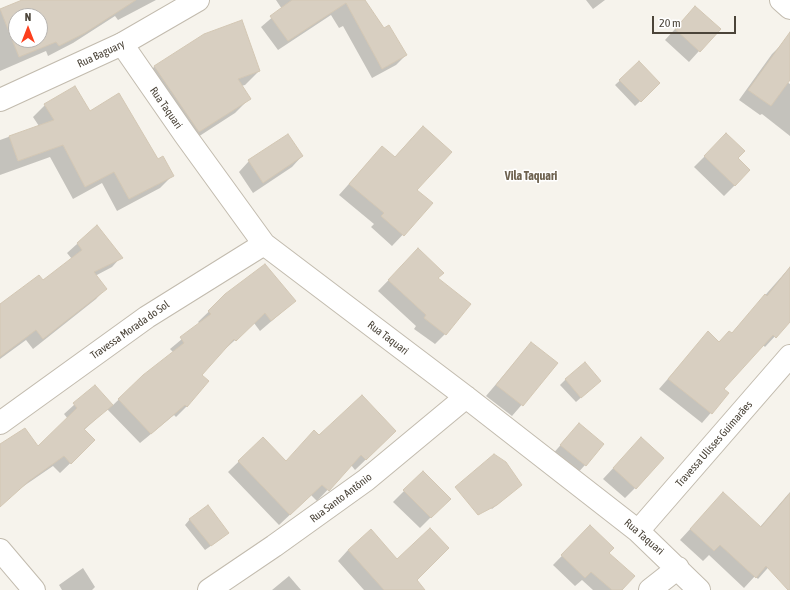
<!DOCTYPE html>
<html>
<head>
<meta charset="utf-8">
<style>
  body { margin:0 }
  #map { position:relative; width:790px; height:590px; overflow:hidden; background:#f6f3ec; font-family:"Asap Condensed",sans-serif }
  canvas { display:block }
  .north { position:absolute; left:8px; top:8px; width:40px; height:40px; box-sizing:border-box; background:#fff; border:1px solid #b7b4b0; border-radius:50%; rotate:0deg; font-size:11px; font-weight:700; line-height:16px; text-align:center; color:#4b4439 }
  .north::after { content:''; display:block; margin:auto; width:14px; height:18px; background:#fc3f1d; clip-path:polygon(50% 0,100% 100%,50% 72%,0 100%) }
  .scale { position:absolute; left:652px; top:16px; width:84px; height:18px; box-sizing:border-box; border:2px solid #4b4439; border-top:0; padding-left:5px; font-size:12px; line-height:14px; white-space:nowrap; color:#4b4439; -webkit-text-stroke:3px #fff; paint-order:stroke }
</style>
</head>
<body>
<div id="map">
<canvas width="790" height="590"></canvas>
<div class="north">N</div>
<div class="scale">20 m</div>
</div>
<script>
const ctx = document.querySelector('canvas').getContext('2d');
ctx.lineJoin = 'round';
function fillPath(path, color) {
  ctx.fillStyle = color;
  ctx.fill(path, 'evenodd');
}
function shape(rows) {
  const path = new Path2D();
  for (const r of rows) {
    path.moveTo(r[0], r[1]);
    for (let i = 2; i < r.length; i += 2) path.lineTo(r[i], r[i + 1]);
  }
  return path;
}
function stroke(path, color, width, dash) {
  ctx.strokeStyle = color;
  ctx.lineWidth = width;
  ctx.lineCap = dash ? 'butt' : 'round';
  ctx.setLineDash(dash || []);
  ctx.stroke(path);
}
function write(font, color, halo, rows, align = 'center') {
  ctx.font = font + ' "Asap Condensed",sans-serif';
  ctx.lineWidth = 3;
  ctx.setLineDash([]);
  ctx.textBaseline = 'middle';
  ctx.strokeStyle = halo;
  ctx.fillStyle = color;
  for (const [text, x, y, turn = 0] of rows) {
    ctx.save();
    ctx.translate(x, y);
    ctx.rotate((+turn || 0) * Math.PI / 180);
    ctx.textAlign = isNaN(turn) ? turn : align;
    if (halo) ctx.strokeText(text, 0, 0);
    ctx.fillText(text, 0, 0);
    ctx.restore();
  }
}
const shadow = shape([
  [24,0,156,0,118,20,115,16,73,43,48,56,46,51,0,71,0,10],
  [16,16,40,16,40,40,16,40],
  [276,0,364,0,383,29,406,55,396,65,372,78,343,26,339,28,331,15,278,50,261,27,282,9],
  [586,0,605,0,593,9],
  [685,18,699,51,689,62,665,40],
  [205,35,259,71,245,85,241,86,249,99,235,113,184,146,140,81,154,67],
  [782,44,790,50,790,78,787,82,790,84,790,136,762,114,760,115,739,100,772,54],
  [639,63,659,83,635,106,615,85],
  [45,105,158,160,172,176,160,188,117,211,102,183,73,199,50,157,0,175,0,140,39,126,33,117],
  [412,138,416,190,432,204,392,246,371,227,374,224,339,195,382,147,394,158],
  [716,145,737,158,735,185,724,196,694,167],
  [302,156,292,167,253,193,239,172,249,161],
  [97,226,121,257,112,267,95,276,105,289,96,299,33,349,26,340,0,359,0,304,42,281,72,259,67,253],
  [408,260,437,279,445,334,435,344,414,329,416,326,378,291],
  [790,267,790,320,765,347,763,345,723,389,728,393,702,423,659,389,708,333,718,343,729,332,731,334],
  [226,295,295,301,260,331,254,323,224,350,223,349,200,375,187,406,176,417,174,415,140,443,107,409,84,430,84,450,60,473,53,466,18,490,0,506,0,446,38,447,68,419,64,414,95,386,112,406,143,376,174,353,170,349,200,324,198,322],
  [531,343,557,364,512,416,486,396],
  [566,379,594,386,576,402,560,385],
  [579,424,585,465,575,476,551,456],
  [319,437,385,441,355,470,351,465,317,501,311,495,279,525,228,472,263,438,285,462],
  [631,449,635,488,625,498,603,479],
  [423,472,449,499,420,528,393,502],
  [464,482,521,485,492,509],
  [790,492,790,543,758,579,755,576,744,588,709,555,703,561,680,540,713,504,760,527],
  [190,519,222,538,205,550,185,525],
  [590,527,608,553,620,590,593,590,582,580,575,586,553,565],
  [348,550,415,580,424,590,364,590,338,561],
  [83,568,95,587,92,590,62,590,59,585],
  [289,576,301,590,272,590]
]);
const building = shape([
  [22,0,136,0,85,33,59,46,56,42,19,57,0,9,22,0],
  [16,16,40,16,40,40,16,40,16,16],
  [292,0,365,0,384,28,389,25,407,55,382,69,346,3,288,41,270,16,292,0],
  [695,6,721,29,700,52,675,29,695,6],
  [242,20,260,71,238,79,251,99,199,132,154,66,204,34,242,20],
  [790,32,790,80,771,106,748,90,790,32],
  [639,61,660,83,641,102,619,80,639,61],
  [75,86,90,111,119,93,158,159,163,156,174,176,129,199,114,172,85,187,63,145,18,161,9,136,54,120,44,104,75,86],
  [423,126,452,152,417,190,433,203,404,236,381,216,384,213,349,184,382,146,395,157,423,126],
  [726,133,745,151,738,158,750,170,735,186,704,156,726,133],
  [288,134,303,156,263,183,248,160,288,134],
  [97,225,123,258,94,272,107,289,43,339,36,330,0,357,0,304,39,275,43,280,82,250,77,243,97,225],
  [418,248,444,273,438,278,471,304,446,335,424,318,426,315,388,280,418,248],
  [265,264,296,301,271,321,265,313,236,341,234,339,202,375,209,381,187,407,185,405,151,434,118,399,143,375,184,343,180,337,211,314,208,311,225,294,265,264],
  [790,267,790,322,776,338,773,335,724,389,729,393,712,414,668,379,708,331,719,342,729,331,732,333,765,294,767,296,790,267],
  [531,342,558,363,523,406,496,385,531,342],
  [585,362,601,381,581,398,565,379,585,362],
  [95,385,113,405,84,429,95,440,71,464,64,456,29,481,0,507,0,444,25,428,38,446,77,408,73,403,95,385],
  [362,395,396,431,366,460,361,455,329,491,322,485,290,515,238,461,263,437,286,461,314,430,319,435,362,395],
  [579,423,604,444,586,466,560,445,579,423],
  [641,437,664,458,636,489,613,468,641,437],
  [494,454,506,462,522,485,497,505,478,515,455,487,494,454],
  [423,471,451,499,431,518,403,490,423,471],
  [723,492,761,527,790,493,790,590,788,590,766,566,756,578,720,545,714,551,690,529,723,492],
  [208,505,229,533,211,546,189,519,208,505],
  [590,525,614,548,609,553,635,576,622,590,612,590,591,572,585,578,561,555,590,525],
  [430,528,449,548,417,580,425,590,384,590,348,550,371,529,397,559,430,528]
]);
const minor = shape([
  [781,0,790,8],
  [122,44,185,135,264,244,466,397,638,531,699,590],
  [0,423,147,317,264,244],
  [638,531,790,356],
  [0,550,34,590],
  [209,590,274,546,366,480,466,397],
  [650,590,678,568]
]);
const tertiary = shape([
  [0,100,122,44,198,0]
]);
const streetNames = [
  ["Rua Baguary",101,54,-25],
  ["Rua Taquari",166,108,55],
  ["Travessa Morada do Sol",130,330,-35],
  ["Rua Taquari",388,338,37],
  ["Travessa Ulisses Guimarães",714,444,-49],
  ["Rua Santo Antônio",341,498,-37],
  ["Rua Taquari",644,537,41]
];
const neighbourhoodNames = [
  ["Vila Taquari",531,176]
];
fillPath(shadow, '#0003');
fillPath(building, '#d8cfc1');
stroke(building, '#d3c7b4', 1);
stroke(minor, '#c2bbae', 24);
stroke(tertiary, '#c2bbae', 24);
stroke(minor, '#fff', 22);
stroke(tertiary, '#fff', 22);
write('11px', '#4b4439', '#fff', streetNames);
write('bold 12px', '#6e6250', '#fff', neighbourhoodNames);
</script>
</body>
</html>
